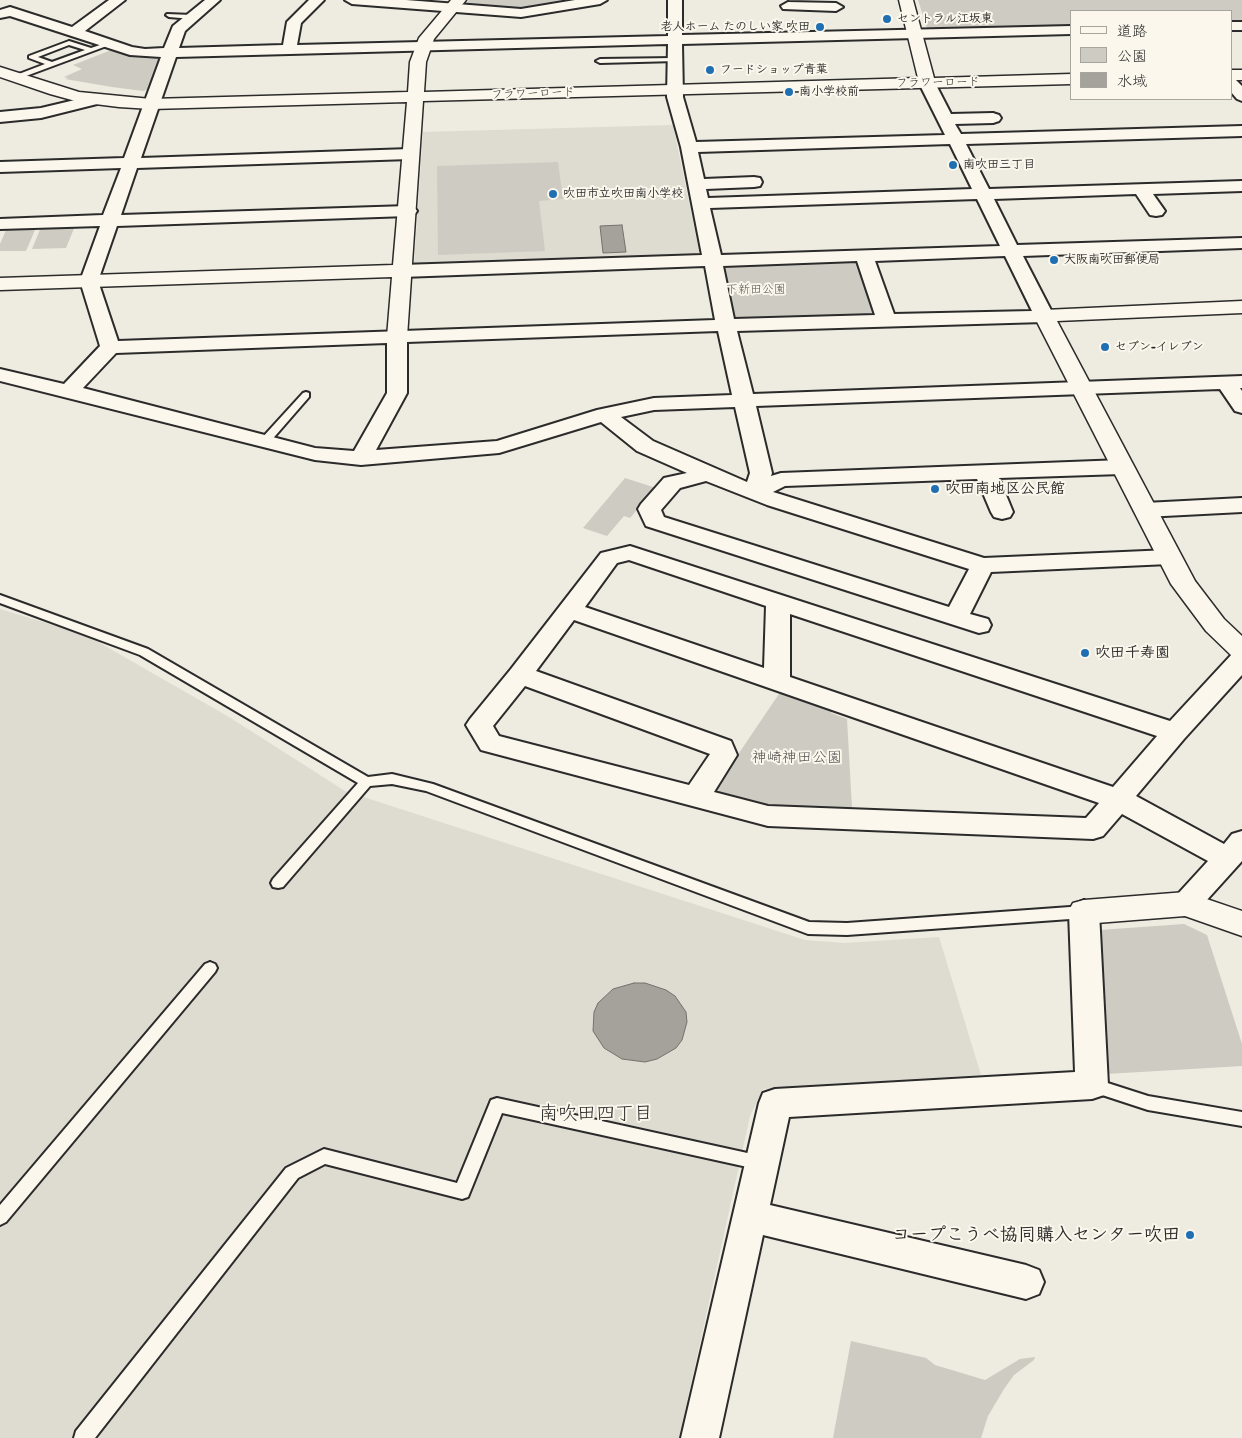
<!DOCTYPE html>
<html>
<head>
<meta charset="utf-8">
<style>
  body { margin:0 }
  #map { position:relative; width:1242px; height:1438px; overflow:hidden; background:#eeebe0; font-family:Itim,"Klee One",sans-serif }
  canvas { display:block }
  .legend { position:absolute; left:1070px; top:10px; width:162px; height:90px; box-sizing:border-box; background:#fbf7ec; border:1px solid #a8a59f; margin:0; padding:6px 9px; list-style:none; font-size:15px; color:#2b2b2b }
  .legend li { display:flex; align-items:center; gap:10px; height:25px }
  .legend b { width:25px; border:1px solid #a8a59f }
</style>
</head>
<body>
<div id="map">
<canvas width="1242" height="1438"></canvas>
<ul class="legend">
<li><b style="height:6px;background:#fbf7ec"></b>道路</li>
<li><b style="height:14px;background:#cecbc2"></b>公園</li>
<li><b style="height:14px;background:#a4a29a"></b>水域</li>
</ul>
</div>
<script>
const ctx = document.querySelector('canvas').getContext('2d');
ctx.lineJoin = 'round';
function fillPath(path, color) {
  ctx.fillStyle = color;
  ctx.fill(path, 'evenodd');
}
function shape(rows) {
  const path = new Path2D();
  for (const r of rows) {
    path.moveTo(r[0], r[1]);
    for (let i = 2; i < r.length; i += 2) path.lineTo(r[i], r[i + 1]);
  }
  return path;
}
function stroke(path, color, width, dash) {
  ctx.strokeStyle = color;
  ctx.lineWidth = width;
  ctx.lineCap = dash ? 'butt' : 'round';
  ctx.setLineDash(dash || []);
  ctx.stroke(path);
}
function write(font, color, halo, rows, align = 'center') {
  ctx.font = font + ' Itim,"Klee One",sans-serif';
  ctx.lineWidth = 4;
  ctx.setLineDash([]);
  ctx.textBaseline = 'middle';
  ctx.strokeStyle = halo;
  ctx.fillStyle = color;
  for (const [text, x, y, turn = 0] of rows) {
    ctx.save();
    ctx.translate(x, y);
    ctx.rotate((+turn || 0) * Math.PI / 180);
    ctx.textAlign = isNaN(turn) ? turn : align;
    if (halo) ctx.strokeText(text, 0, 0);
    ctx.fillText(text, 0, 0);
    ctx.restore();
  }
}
const built = shape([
  [673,125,700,256,414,265,423,132],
  [0,609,86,635,229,717,345,791,805,940,844,943,939,937,981,1075,763,1089,750,1116,679,1438,0,1438]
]);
const green = shape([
  [469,0,589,0,520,11,468,7,465,5],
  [918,0,1242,0,1242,22,1231,22,1231,11,1071,11,1071,26,933,30,927,28],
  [114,49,161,58,150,89,143,91,112,87,65,79,68,78,64,77,82,69,73,65],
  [558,162,563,199,539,201,545,251,438,255,437,166],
  [75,226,66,248,32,249,41,227],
  [6,230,35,230,26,251,0,251,0,244],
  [853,260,860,262,878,311,873,314,738,318,732,315,720,268,727,264],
  [625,478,656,488,630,518,624,516,607,536,583,528],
  [781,691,834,709,831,713,847,719,852,808,840,808,841,812,765,808,721,796,716,787],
  [1184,924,1207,935,1242,1044,1242,1066,1106,1074,1100,930],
  [851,1341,926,1358,935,1365,985,1380,1020,1359,1035,1357,1034,1360,1014,1375,1004,1389,988,1416,981,1438,833,1438]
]);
const water = shape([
  [622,225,626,252,603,253,600,226,622,225],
  [634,983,645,983,666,990,675,996,686,1012,687,1022,682,1040,676,1048,657,1059,645,1062,622,1059,604,1048,593,1031,594,1012,598,1003,613,989,634,983]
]);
const lane = shape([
  [167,14,192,15,195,17,192,19,169,17,166,15,167,14],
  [69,41,91,48,109,42,112,44,18,79,11,77,45,64,29,58,29,56,69,41],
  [69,45,85,50,52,62,38,57,69,45],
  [675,58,677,59,677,61,600,63,596,61,600,59,675,58],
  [306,392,309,393,309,397,269,443,261,443,261,439,303,393,306,392],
  [0,595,148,649,368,777,392,774,433,784,809,922,847,923,1084,906,1089,908,1091,912,1089,916,1084,918,847,935,808,934,426,791,392,784,370,786,283,887,278,888,273,887,271,883,273,879,358,783,140,655,0,603,0,595],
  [210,962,215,964,217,968,215,972,6,1222,0,1225,0,1205,205,964,210,962],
  [1092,1078,1148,1096,1242,1112,1242,1126,1148,1110,1087,1090,1084,1085,1087,1080,1092,1078],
  [497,1098,761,1156,767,1158,769,1163,767,1168,761,1170,502,1113,468,1197,462,1199,325,1164,298,1178,95,1438,74,1438,76,1431,286,1168,324,1149,457,1183,489,1105,491,1100,497,1098]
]);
const street = shape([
  [109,0,125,0,85,31,132,47,145,49,164,48,173,26,205,0,220,0,185,31,179,48,283,45,287,22,309,0,324,0,301,23,297,45,668,36,668,0,682,0,682,35,1071,26,1071,34,682,44,683,97,696,142,945,135,919,83,922,80,927,78,932,80,935,83,951,114,993,113,999,115,1001,118,999,121,993,123,955,124,961,134,1242,126,1242,136,966,144,989,189,1242,181,1242,191,1153,194,1165,211,1162,215,1156,216,1150,215,1136,194,994,199,1017,245,1242,238,1242,248,1023,256,1054,316,1051,320,1044,322,737,331,753,394,1242,376,1242,388,1240,388,1242,391,1242,413,1235,411,1220,389,756,406,772,473,771,476,781,473,1122,460,1130,462,1133,467,1130,472,1122,474,999,478,1013,512,1010,517,1002,519,994,517,991,512,977,479,785,486,773,492,783,495,984,558,1169,550,1177,552,1181,557,1177,562,1169,564,991,572,970,614,988,619,991,625,988,631,979,633,646,526,638,509,641,504,664,478,687,473,637,451,601,422,499,453,361,465,315,460,0,381,0,369,64,384,100,346,80,281,100,226,0,229,0,219,103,215,121,168,0,172,0,162,124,158,161,57,130,55,10,16,0,18,0,10,10,7,72,27,109,0],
  [668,44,667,97,681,147,702,255,402,265,395,267,393,271,395,275,402,277,705,266,715,320,118,341,98,281,117,226,408,216,414,215,417,211,414,207,408,206,121,215,137,168,410,159,416,157,418,154,416,151,410,149,141,158,176,57,668,44],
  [950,144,972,189,708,198,706,189,754,187,760,186,762,182,760,178,754,177,704,179,698,152,950,144],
  [977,199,1000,246,721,255,710,208,977,199],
  [1005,256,1032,311,894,314,875,261,1005,256],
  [857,261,875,315,734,319,723,266,857,261],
  [718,331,732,395,654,398,597,410,497,441,376,450,407,393,407,342,718,331],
  [387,343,387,393,354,451,315,448,83,388,116,353,387,343],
  [735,407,750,473,747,482,653,441,621,417,654,410,735,407],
  [706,481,767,505,969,569,949,607,664,517,661,510,680,488,706,481],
  [345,0,406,0,521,9,575,0,607,0,600,4,521,17,352,4,345,0],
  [788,2,836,3,843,7,836,11,783,9,781,6,788,2],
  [1231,22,1242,22,1242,30,1231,30,1231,22],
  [1231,78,1236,80,1242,86,1242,101,1237,99,1231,92,1231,78],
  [96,95,101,97,104,100,101,103,41,118,0,122,0,112,41,108,96,95],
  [1242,498,1242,512,1145,517,1137,515,1134,510,1137,505,1145,503,1242,498],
  [630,546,1170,721,1233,653,1242,651,1242,675,1184,739,1136,796,1224,844,1232,834,1242,831,1242,861,1196,912,1186,915,1176,912,1171,904,1176,896,1208,861,1122,814,1103,836,1093,839,768,826,481,750,466,725,470,719,511,669,601,553,630,546],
  [629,560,766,606,764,668,585,607,617,563,629,560],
  [790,614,1157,736,1113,787,790,677,790,614],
  [574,620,1099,803,1086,818,768,806,714,792,737,755,731,741,536,671,574,620],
  [525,686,710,754,689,785,499,736,493,726,525,686],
  [1084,900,1094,904,1099,912,1108,1085,1104,1095,1092,1099,789,1117,770,1205,1026,1265,1039,1270,1044,1282,1039,1294,1026,1299,763,1235,719,1438,681,1438,759,1103,763,1093,775,1089,1075,1072,1069,912,1074,904,1084,900]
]);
const secondary = shape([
  [451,0,466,0,434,39,426,62,424,92,918,78,899,0,913,0,934,78,1071,74,1071,84,423,101,407,337,404,341,397,343,390,341,387,337,392,277,0,290,0,278,393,265,407,102,151,109,119,107,79,102,50,94,0,77,0,67,79,92,151,99,408,92,410,62,419,38,451,0],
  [1231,70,1242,70,1242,80,1231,80,1231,70],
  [1242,301,1242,313,1057,321,1195,581,1224,619,1242,636,1242,660,1233,657,1206,631,1171,584,1034,316,1037,312,1044,310,1242,301],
  [1186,892,1242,911,1242,936,1185,916,1084,924,1073,921,1068,912,1073,903,1084,900,1186,892]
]);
const markers = [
  [887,19,5,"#1f6fb2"],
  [820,27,5,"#1f6fb2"],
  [710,70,5,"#1f6fb2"],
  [789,92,5,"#1f6fb2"],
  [953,165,5,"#1f6fb2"],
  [553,194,5,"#1f6fb2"],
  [1054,260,5,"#1f6fb2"],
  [1105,347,5,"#1f6fb2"],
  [935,489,5,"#1f6fb2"],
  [1085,653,5,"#1f6fb2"],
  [1190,1235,5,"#1f6fb2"]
];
const farPoinames = [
  ["セントラル江坂東",897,19],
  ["老人ホーム たのしい家 吹田",810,27,"right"],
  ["フードショップ青葉",720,70],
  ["南小学校前",799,92],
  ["南吹田三丁目",963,165],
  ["吹田市立吹田南小学校",563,194],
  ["大阪南吹田郵便局",1064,260],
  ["セブン-イレブン",1115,347]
];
const farStreetnames = [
  ["フラワーロード",938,83,-1],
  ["フラワーロード",533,94,-2]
];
const farParknames = [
  ["下新田公園",756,290]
];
const poiNames = [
  ["吹田南地区公民館",945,489],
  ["吹田千寿園",1095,653]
];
const parkNames = [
  ["神崎神田公園",797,758]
];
const nearPoinames = [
  ["コープこうべ協同購入センター吹田",1180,1235]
];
const nearNeighbourhoodnames = [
  ["南吹田四丁目",596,1114]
];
fillPath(built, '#dedbd1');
fillPath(green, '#cecbc2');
fillPath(water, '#a4a29a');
stroke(water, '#74726e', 1);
stroke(lane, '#2b2b2b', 4);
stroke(street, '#2b2b2b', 4);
stroke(secondary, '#2b2b2b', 3);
fillPath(lane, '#fbf7ec');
fillPath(street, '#fbf7ec');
fillPath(secondary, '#fbf7ec');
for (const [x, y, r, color] of markers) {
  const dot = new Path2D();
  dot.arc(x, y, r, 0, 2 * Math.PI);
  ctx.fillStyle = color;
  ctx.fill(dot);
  stroke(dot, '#fbf7ec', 2);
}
write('bold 12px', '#2b2b2b', '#fbf7ec', farPoinames, 'left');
write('12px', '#2b2b2b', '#fbf7ec', farStreetnames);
write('12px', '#545351', '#fbf7ec', farParknames);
write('bold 15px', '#2b2b2b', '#fbf7ec', poiNames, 'left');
write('15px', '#545351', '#fbf7ec', parkNames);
write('bold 18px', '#2b2b2b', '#fbf7ec', nearPoinames, 'right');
write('19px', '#2b2b2b', '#fbf7ec', nearNeighbourhoodnames);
</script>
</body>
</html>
